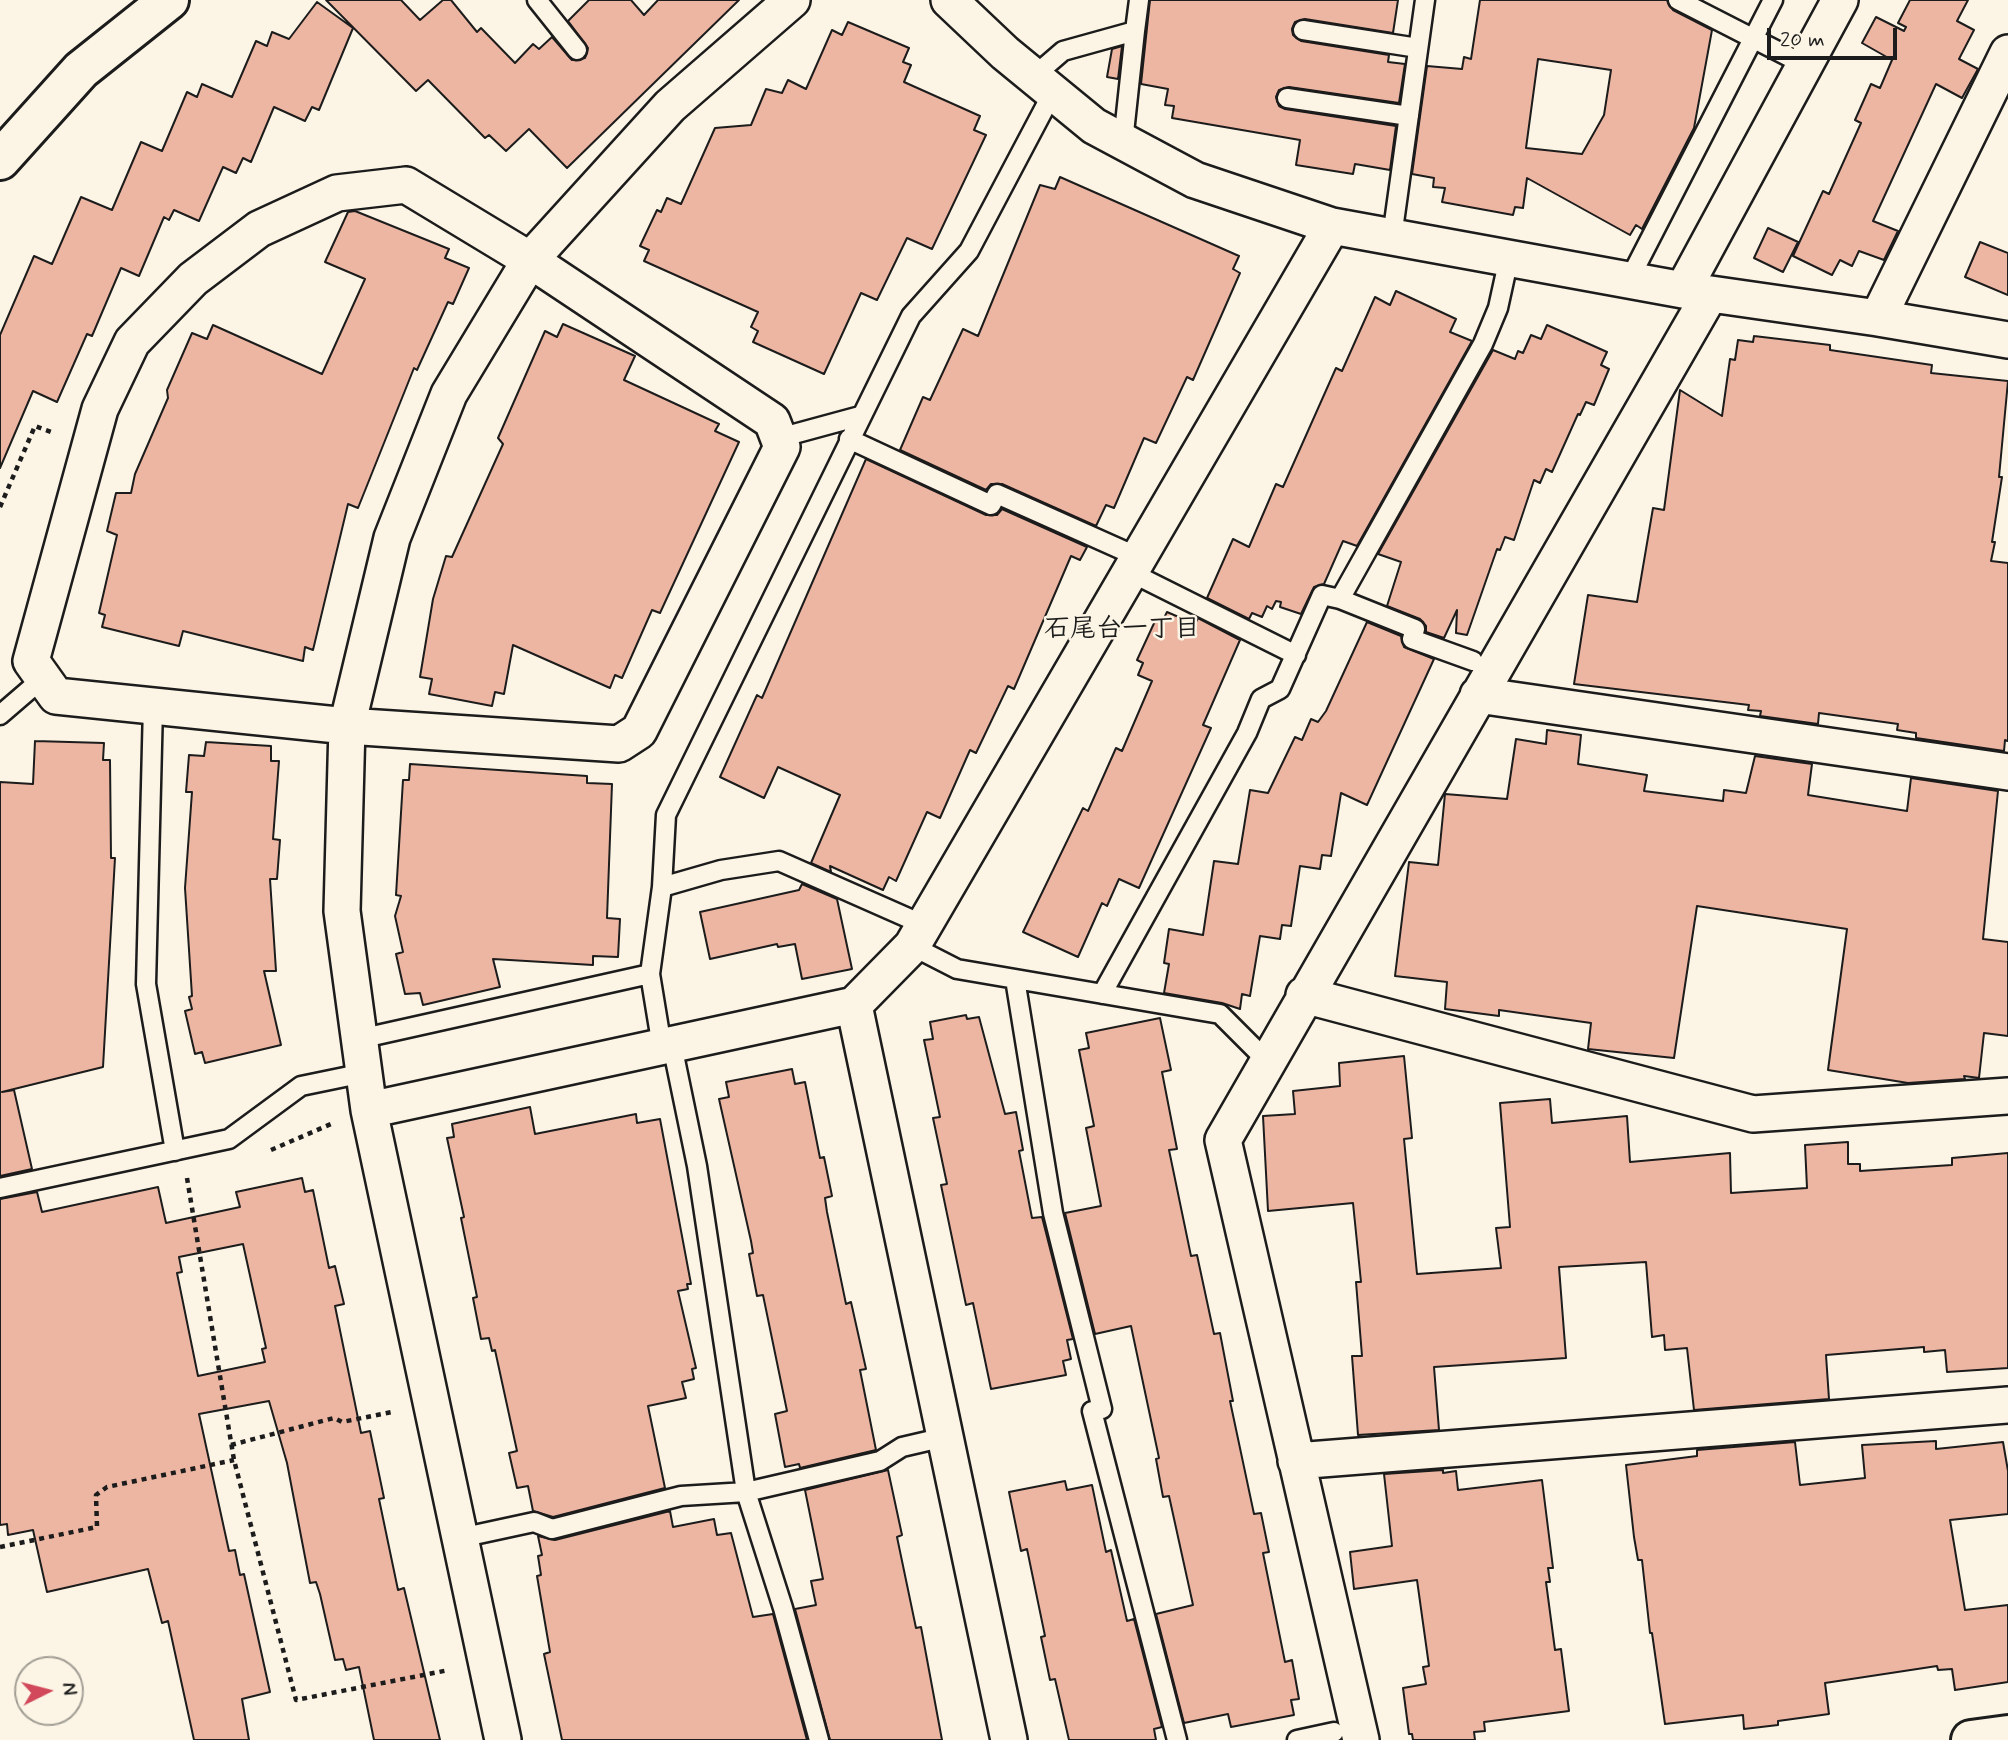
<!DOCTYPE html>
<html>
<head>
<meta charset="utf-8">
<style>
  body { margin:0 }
  #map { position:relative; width:2008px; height:1740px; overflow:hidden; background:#fcf5e5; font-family:Mynerve,sans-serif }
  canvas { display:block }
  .north { position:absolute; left:14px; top:1656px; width:70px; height:70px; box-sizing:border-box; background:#fcf5e5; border:2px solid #a29e95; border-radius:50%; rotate:84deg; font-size:19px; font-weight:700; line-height:28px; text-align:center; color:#1c1c1c }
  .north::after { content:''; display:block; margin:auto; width:24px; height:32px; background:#d1495b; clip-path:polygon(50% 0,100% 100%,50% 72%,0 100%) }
  .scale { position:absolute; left:1767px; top:28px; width:130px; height:32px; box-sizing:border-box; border:4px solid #1c1c1c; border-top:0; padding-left:9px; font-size:21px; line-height:24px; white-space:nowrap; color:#1c1c1c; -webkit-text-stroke:5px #fcf5e5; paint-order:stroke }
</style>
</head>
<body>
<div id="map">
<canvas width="2008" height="1740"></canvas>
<div class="north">N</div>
<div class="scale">20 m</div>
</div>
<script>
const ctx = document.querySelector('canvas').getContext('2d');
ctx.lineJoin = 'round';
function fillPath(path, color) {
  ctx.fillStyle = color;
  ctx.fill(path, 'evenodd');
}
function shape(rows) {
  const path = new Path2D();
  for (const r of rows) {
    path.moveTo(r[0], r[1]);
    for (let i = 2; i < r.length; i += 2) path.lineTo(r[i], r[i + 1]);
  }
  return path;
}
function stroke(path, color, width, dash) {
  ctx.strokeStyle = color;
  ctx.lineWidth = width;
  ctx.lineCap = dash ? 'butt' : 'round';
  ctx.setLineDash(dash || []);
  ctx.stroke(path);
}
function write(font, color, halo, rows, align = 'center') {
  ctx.font = font + ' Mynerve,"Klee One",sans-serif';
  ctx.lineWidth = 5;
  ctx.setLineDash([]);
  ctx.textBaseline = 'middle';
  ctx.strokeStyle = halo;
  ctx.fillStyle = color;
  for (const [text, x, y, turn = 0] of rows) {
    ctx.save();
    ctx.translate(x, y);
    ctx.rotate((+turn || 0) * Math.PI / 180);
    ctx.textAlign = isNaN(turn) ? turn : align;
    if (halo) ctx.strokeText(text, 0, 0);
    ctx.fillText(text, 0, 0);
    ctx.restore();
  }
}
const building = shape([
  [326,0,401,0,420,20,443,0,451,0,477,32,481,28,515,63,533,44,539,49,552,37,572,60,585,58,588,48,568,21,589,0,631,0,644,15,658,0,739,0,567,168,529,129,506,151,489,135,485,138,428,80,416,91,326,0],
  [1150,0,1398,0,1393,33,1305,19,1295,22,1292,29,1293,35,1301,41,1389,55,1388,62,1405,64,1399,103,1289,87,1279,90,1276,97,1279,106,1285,109,1396,126,1390,170,1355,164,1353,174,1296,165,1300,140,1172,118,1174,106,1165,105,1168,89,1141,84,1150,0],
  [1480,0,1667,0,1673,10,1712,30,1694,128,1642,229,1636,225,1630,235,1527,178,1523,208,1515,207,1513,215,1442,202,1445,188,1433,187,1434,178,1412,174,1427,66,1462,69,1464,57,1471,59,1480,0],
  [1538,59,1611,70,1604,115,1582,154,1526,148,1538,59],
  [1910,0,1968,0,1957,21,1974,30,1959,59,1978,69,1962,98,1936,84,1873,221,1898,231,1884,260,1859,251,1852,266,1840,260,1832,275,1793,256,1823,191,1829,194,1861,123,1855,120,1871,84,1880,88,1892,60,1862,43,1876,17,1904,31,1906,27,1898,23,1910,0],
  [317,2,353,28,319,110,312,107,305,121,274,107,251,162,243,158,236,173,223,167,199,221,174,210,169,220,164,217,139,276,121,268,92,336,87,334,57,402,33,391,0,468,0,335,34,256,52,264,81,197,112,210,141,142,162,151,187,92,197,97,202,84,232,97,256,41,267,46,272,32,289,39,317,2],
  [848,22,909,48,903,62,911,65,904,82,980,116,974,130,986,135,932,249,907,238,877,300,861,293,824,374,753,342,758,331,751,327,758,312,644,261,649,250,640,246,657,210,661,212,667,198,681,204,715,128,751,125,766,89,782,93,788,80,806,89,832,30,842,35,848,22],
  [1122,46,1118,79,1107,77,1112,49,1122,46],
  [1060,177,1239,256,1233,269,1240,273,1193,380,1187,377,1156,443,1144,438,1114,508,1106,505,1096,526,1002,484,991,484,986,490,900,450,923,397,930,400,963,329,978,336,1040,185,1055,189,1060,177],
  [355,211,449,249,445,258,469,268,453,304,448,302,417,370,414,368,358,508,348,504,313,650,305,647,303,661,183,631,179,646,102,627,105,615,99,613,117,535,107,531,116,493,131,493,135,474,168,398,167,390,192,333,207,339,213,325,322,374,365,279,325,262,348,212,355,211],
  [1768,228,1798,242,1783,272,1754,258,1768,228],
  [1980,242,2008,253,2008,295,1965,277,1980,242],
  [1396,291,1456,319,1450,332,1472,341,1357,546,1343,541,1324,584,1314,587,1301,614,1280,607,1281,602,1276,601,1272,609,1267,606,1262,617,1252,613,1249,619,1207,598,1233,539,1249,547,1276,484,1283,487,1336,368,1342,371,1375,297,1390,305,1396,291],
  [563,324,635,356,624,380,719,424,715,431,739,442,660,613,652,610,622,678,615,675,610,688,513,645,504,694,495,692,492,706,429,694,432,679,420,677,433,599,446,556,452,557,503,444,498,438,545,331,557,337,563,324],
  [1547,325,1607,352,1601,365,1609,369,1594,405,1586,402,1580,415,1578,414,1552,472,1546,469,1540,483,1534,480,1514,540,1505,537,1500,550,1497,549,1467,635,1456,633,1457,610,1444,638,1426,632,1426,626,1420,619,1387,606,1401,562,1378,554,1493,350,1515,359,1518,351,1523,353,1531,335,1541,339,1547,325],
  [1754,336,1830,345,1830,350,1932,365,1931,373,2008,381,1999,477,2002,477,1992,542,1995,542,1991,561,2008,563,2008,741,2005,740,2004,751,1916,738,1916,733,1897,730,1898,724,1819,713,1818,724,1760,716,1761,711,1748,710,1749,705,1574,684,1588,595,1637,602,1653,508,1664,510,1680,390,1722,416,1730,359,1735,360,1738,340,1753,342,1754,336],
  [866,459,986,515,997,515,1002,509,1087,547,1080,560,1071,556,1014,689,1008,686,976,753,970,750,940,818,927,812,896,881,889,877,883,890,830,866,831,872,811,863,840,795,778,767,764,798,720,777,757,695,762,698,866,459],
  [1167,612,1195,624,1198,618,1240,640,1203,725,1211,728,1139,888,1119,879,1107,906,1102,903,1078,957,1023,932,1083,808,1088,811,1116,748,1122,751,1152,681,1138,675,1143,663,1137,660,1156,619,1162,622,1167,612],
  [1367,622,1401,636,1404,647,1434,659,1367,805,1341,793,1331,856,1322,855,1320,869,1300,866,1291,926,1282,925,1280,939,1260,936,1250,996,1242,994,1240,1009,1222,1003,1164,993,1169,964,1164,963,1169,929,1203,935,1214,861,1238,864,1250,790,1268,793,1295,737,1302,740,1311,719,1318,722,1326,711,1367,622],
  [1547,730,1581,735,1578,764,1647,775,1644,791,1723,801,1724,790,1746,793,1755,756,1812,764,1808,795,1907,811,1911,778,1998,791,1983,939,2008,942,2008,1036,1984,1033,1979,1078,1964,1076,1965,1079,1908,1083,1828,1070,1847,929,1697,906,1674,1058,1588,1049,1591,1023,1499,1010,1499,1016,1445,1009,1447,982,1395,976,1409,862,1438,865,1445,794,1507,799,1516,739,1546,744,1547,730],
  [35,741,104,743,103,760,110,760,111,858,115,858,103,1067,2,1092,14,1090,32,1169,0,1176,0,782,33,784,35,741],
  [206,742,271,746,271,761,279,761,273,839,280,840,277,879,270,879,276,971,264,971,281,1045,205,1063,202,1052,195,1054,185,1011,192,1009,189,997,192,996,185,888,192,792,186,792,189,755,204,756,206,742],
  [410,764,587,776,587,783,612,784,607,918,620,919,618,957,593,956,593,965,493,959,500,987,423,1005,420,993,405,994,396,954,403,952,395,916,401,896,396,895,403,780,409,780,410,764],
  [802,884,837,899,852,969,802,979,795,944,778,947,777,944,710,959,700,912,799,890,802,884],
  [966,1015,967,1019,979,1017,1005,1114,1016,1112,1023,1150,1019,1151,1032,1218,1042,1217,1073,1339,1067,1340,1071,1359,1063,1361,1066,1375,991,1389,973,1303,966,1305,941,1185,947,1184,933,1118,940,1117,924,1040,933,1039,930,1022,966,1015],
  [1160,1018,1171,1070,1162,1072,1177,1149,1169,1150,1191,1256,1197,1255,1214,1334,1220,1333,1233,1401,1230,1401,1254,1514,1261,1513,1269,1552,1263,1553,1285,1662,1292,1660,1299,1699,1291,1700,1294,1715,1231,1727,1228,1714,1184,1723,1156,1614,1193,1605,1169,1496,1163,1497,1156,1459,1159,1458,1131,1326,1095,1334,1065,1213,1101,1206,1086,1128,1094,1126,1079,1050,1089,1048,1086,1033,1160,1018],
  [1404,1056,1412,1138,1404,1139,1417,1274,1501,1268,1496,1228,1510,1227,1500,1103,1550,1099,1552,1123,1627,1116,1630,1162,1730,1153,1731,1193,1807,1188,1805,1145,1848,1142,1848,1164,1860,1164,1860,1171,1952,1165,1952,1158,2008,1153,2008,1368,1947,1372,1945,1350,1924,1352,1924,1347,1826,1355,1829,1399,1694,1410,1687,1348,1665,1350,1664,1335,1652,1337,1646,1262,1559,1267,1566,1358,1434,1367,1439,1430,1358,1435,1352,1356,1362,1356,1356,1282,1361,1282,1353,1203,1268,1211,1263,1116,1295,1114,1293,1091,1340,1086,1339,1063,1404,1056],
  [792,1069,795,1084,805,1082,820,1158,824,1157,832,1196,825,1198,827,1212,846,1304,851,1302,866,1369,860,1370,876,1450,800,1468,799,1464,785,1467,775,1414,787,1411,763,1295,757,1296,749,1254,753,1253,751,1241,719,1099,729,1097,726,1082,792,1069],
  [530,1107,535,1134,636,1114,637,1123,660,1119,691,1284,687,1284,688,1289,678,1291,696,1368,692,1369,694,1379,682,1382,686,1398,648,1406,665,1488,553,1517,533,1511,528,1486,517,1488,509,1453,517,1451,495,1350,492,1351,489,1338,481,1339,473,1298,477,1297,461,1218,464,1217,447,1138,454,1137,452,1124,530,1107],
  [302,1178,305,1192,313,1190,329,1268,335,1266,344,1304,335,1306,361,1433,370,1431,384,1498,379,1499,398,1590,404,1588,440,1740,374,1740,359,1667,346,1670,343,1659,335,1660,320,1594,316,1582,310,1583,287,1463,269,1401,199,1414,229,1551,235,1550,240,1575,244,1574,270,1692,242,1699,249,1740,194,1740,168,1621,162,1623,148,1569,47,1592,33,1530,8,1535,7,1524,0,1525,0,1199,37,1192,42,1212,158,1187,166,1223,240,1207,236,1192,302,1178],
  [243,1244,266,1348,262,1349,265,1362,198,1376,177,1273,182,1272,179,1257,243,1244],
  [1936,1441,1936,1449,2003,1442,2008,1471,2008,1514,1950,1520,1965,1610,2008,1605,2008,1682,1955,1690,1952,1669,1938,1670,1937,1666,1825,1683,1829,1714,1778,1721,1778,1725,1744,1729,1743,1715,1665,1724,1652,1633,1650,1633,1642,1560,1638,1560,1634,1537,1626,1465,1697,1456,1697,1450,1795,1442,1800,1485,1865,1478,1862,1445,1936,1441],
  [888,1470,902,1535,897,1537,916,1628,921,1627,942,1740,830,1740,795,1609,816,1605,811,1581,823,1579,805,1490,888,1470],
  [1443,1470,1443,1473,1456,1471,1458,1490,1542,1480,1553,1568,1548,1568,1550,1582,1546,1582,1555,1650,1561,1649,1569,1711,1484,1722,1485,1731,1474,1732,1475,1740,1413,1740,1412,1734,1409,1734,1403,1688,1426,1684,1423,1667,1429,1666,1417,1580,1354,1589,1350,1552,1392,1546,1384,1474,1443,1470],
  [1065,1481,1067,1490,1092,1485,1106,1552,1111,1550,1127,1621,1134,1619,1162,1727,1154,1729,1156,1740,1069,1740,1055,1679,1050,1680,1041,1637,1045,1636,1027,1549,1021,1551,1009,1492,1065,1481],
  [670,1511,673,1527,714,1519,717,1535,731,1533,753,1617,773,1614,807,1740,562,1740,544,1654,550,1652,537,1576,541,1575,538,1556,542,1555,538,1536,555,1540,670,1511]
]);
const path = shape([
  [0,507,35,426,54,433],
  [271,1150,331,1124],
  [187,1178,234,1460,296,1700,449,1670],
  [231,1445,334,1418,342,1422,392,1412],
  [0,1547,97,1527,96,1495,107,1487,234,1460]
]);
const lane = shape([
  [537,0,577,50],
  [1678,0,1805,65],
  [1303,30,1418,48],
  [1034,76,1063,51,1135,31,1139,0],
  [1287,98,1409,116],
  [1123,142,1135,31],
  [1392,237,1425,0],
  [1629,280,1773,0],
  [779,438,860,416],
  [849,439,991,505,997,494,1138,557],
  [1130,572,1296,655],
  [1340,599,1415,629,1412,639,1473,661],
  [153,706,146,984,175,1151],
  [0,715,43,678],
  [662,887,721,870,779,861,924,925],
  [912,946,957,969,1220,1014,1267,1061],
  [1015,979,1053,1213,1102,1409,1092,1411,1177,1740],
  [1102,994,1247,733,1261,699,1280,689,1322,595,1340,599,1483,344,1498,308,1509,258],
  [359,1039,650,974],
  [672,1045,697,1166,746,1492,783,1608,819,1740],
  [662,1047,650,974,662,887,666,815,911,316,969,251,1053,92],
  [0,1188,229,1139,301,1086,364,1073],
  [460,1538,534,1522,552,1529,681,1496,746,1492,880,1461,902,1447,945,1437],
  [1297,1740,1334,1732]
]);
const street = shape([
  [949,0,1005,53,1094,126,1195,180,1332,226,1683,290,1878,318,2008,340],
  [406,185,530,260,772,421,782,447,639,731,619,744,347,726,56,696,31,661,100,409,132,342,193,279,259,229,337,193,406,185],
  [1683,290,1840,0],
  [1878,318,2008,53],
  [1478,695,2008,772],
  [1304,995,1753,1114,2008,1096],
  [369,1110,854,1005],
  [1296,1461,2008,1405],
  [503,1740,369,1110,342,911,347,726,392,538,449,394,530,260,670,106,792,0],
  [1009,1740,854,1005,912,946,1332,226],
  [1361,1740,1223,1140,1710,294]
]);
const secondary = shape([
  [0,160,81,70,169,0],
  [1971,1740,2008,1735]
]);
const neighbourhoodNames = [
  ["石尾台一丁目",1122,631]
];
fillPath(building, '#edb6a2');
stroke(building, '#1c1c1c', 2);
stroke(lane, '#1c1c1c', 23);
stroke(street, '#1c1c1c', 40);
stroke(secondary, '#1c1c1c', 44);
stroke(path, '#1c1c1c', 4.5, [5, 5]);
stroke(lane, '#fcf5e5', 18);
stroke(street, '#fcf5e5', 35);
stroke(secondary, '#fcf5e5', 38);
write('bold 26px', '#1c1c1c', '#fcf5e5', neighbourhoodNames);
</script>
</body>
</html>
